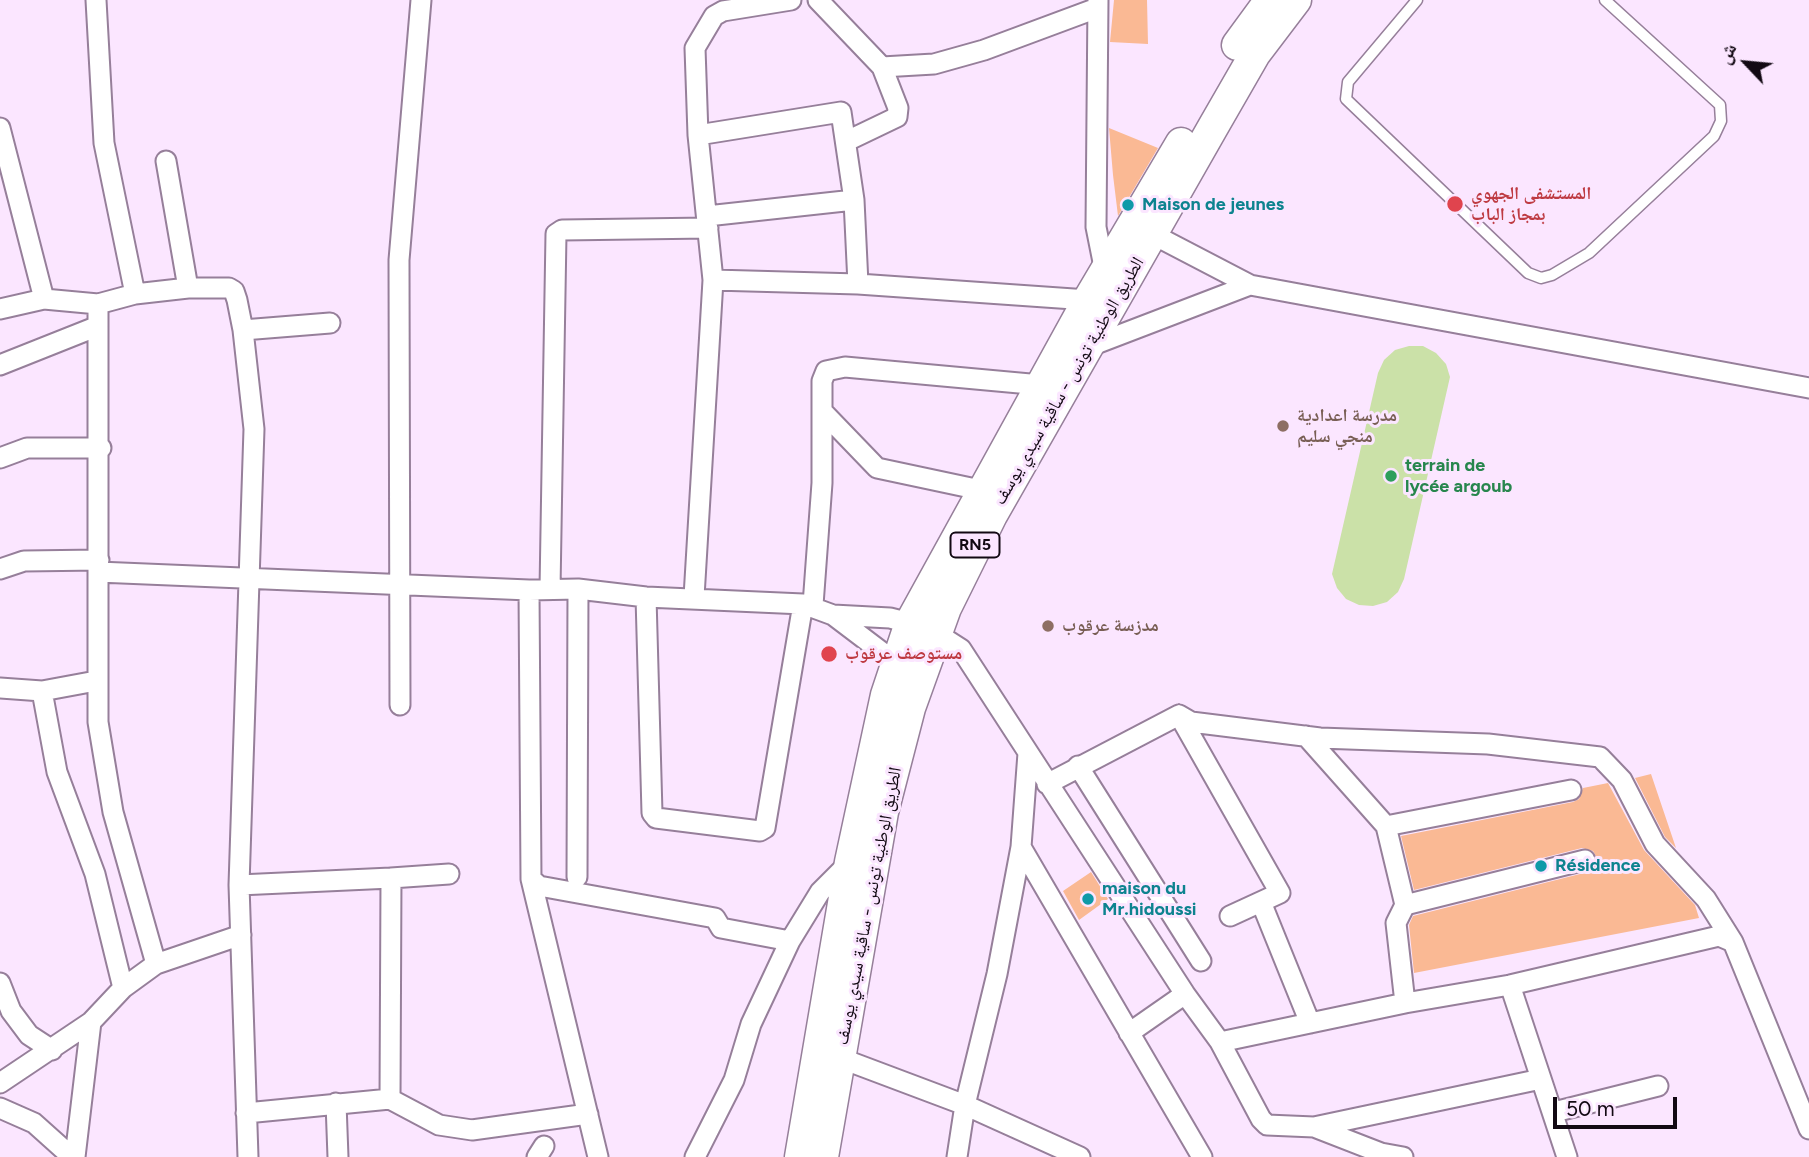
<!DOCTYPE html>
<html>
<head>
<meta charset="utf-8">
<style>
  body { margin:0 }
  #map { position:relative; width:1809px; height:1157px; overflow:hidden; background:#fbe6ff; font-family:Figtree,"Noto Naskh Arabic",sans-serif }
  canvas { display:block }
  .north { position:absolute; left:1711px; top:28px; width:70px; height:70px; -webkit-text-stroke:5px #fbe6ff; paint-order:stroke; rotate:296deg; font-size:19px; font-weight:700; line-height:28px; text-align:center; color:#120913 }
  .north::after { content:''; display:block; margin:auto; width:24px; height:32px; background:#120913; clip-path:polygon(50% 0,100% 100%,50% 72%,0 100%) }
  .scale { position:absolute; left:1553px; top:1097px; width:124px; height:32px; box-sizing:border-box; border:4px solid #120913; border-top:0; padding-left:9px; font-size:21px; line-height:24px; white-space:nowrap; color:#120913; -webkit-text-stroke:5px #fbe6ff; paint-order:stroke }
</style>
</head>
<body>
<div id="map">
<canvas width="1809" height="1157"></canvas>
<div class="north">ش</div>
<div class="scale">50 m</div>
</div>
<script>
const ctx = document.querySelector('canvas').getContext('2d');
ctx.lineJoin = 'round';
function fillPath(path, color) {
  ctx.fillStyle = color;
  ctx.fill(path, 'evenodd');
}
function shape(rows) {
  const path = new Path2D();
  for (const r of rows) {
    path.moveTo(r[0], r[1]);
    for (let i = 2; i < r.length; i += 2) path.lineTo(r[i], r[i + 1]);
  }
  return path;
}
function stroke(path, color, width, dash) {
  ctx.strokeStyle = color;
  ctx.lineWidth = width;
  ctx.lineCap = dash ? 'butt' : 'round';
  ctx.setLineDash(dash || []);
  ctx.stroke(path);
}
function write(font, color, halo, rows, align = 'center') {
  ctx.font = font + ' Figtree,"Noto Naskh Arabic",sans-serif';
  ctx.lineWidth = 6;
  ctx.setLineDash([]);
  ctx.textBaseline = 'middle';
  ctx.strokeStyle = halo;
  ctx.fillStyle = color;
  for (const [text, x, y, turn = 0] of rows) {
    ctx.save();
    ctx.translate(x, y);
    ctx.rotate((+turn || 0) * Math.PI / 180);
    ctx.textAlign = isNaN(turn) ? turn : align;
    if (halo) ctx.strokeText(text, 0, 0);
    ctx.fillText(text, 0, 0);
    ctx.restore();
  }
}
const green = shape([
  [1409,346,1423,346,1436,353,1446,364,1450,377,1404,579,1398,592,1387,602,1373,606,1359,605,1346,599,1337,588,1332,574,1378,373,1384,360,1395,350]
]);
const building = shape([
  [1114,0,1147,0,1148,44,1110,42],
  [1109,128,1158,148,1118,216,1113,175],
  [1651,774,1676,848,1665,837,1635,778],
  [1608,783,1644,850,1695,905,1699,918,1414,973,1409,925,1413,916,1588,872,1594,868,1597,858,1593,851,1582,848,1414,890,1401,836,1573,802,1579,799,1583,788],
  [1091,872,1108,899,1079,920,1063,891]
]);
const service = shape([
  [1417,0,1348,82,1346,99,1528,273,1541,278,1552,275,1589,253,1714,136,1721,121,1720,105,1605,0]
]);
const minor = shape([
  [96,0,104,143,135,294],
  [818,0,882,67,934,64,984,50,1097,8],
  [1098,0,1096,227,1105,272],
  [0,128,44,299],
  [698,135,841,112,854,200,858,284],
  [847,141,897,117,898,108,882,67],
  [166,161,188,288],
  [707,216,854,200],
  [1154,235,1250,285,1809,388],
  [713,280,858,284,1088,300],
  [98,304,135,294,188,288,229,288,234,291,237,300,243,330,254,429,239,885,248,1157],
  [0,309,44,299,98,304,98,722,113,812,156,964],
  [243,330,330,323],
  [1088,347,1250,285],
  [0,365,98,326],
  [824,413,877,468,971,488,980,493],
  [0,458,27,448,101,448],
  [0,569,24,561,99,560],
  [98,572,529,590,578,589,646,597,803,604,833,615,895,662],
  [550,589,556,234,562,230,708,228],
  [529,590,531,879,598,1157],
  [646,597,652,813,656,818,760,831,765,828,803,604],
  [694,597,713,280,698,135,695,48,714,16,723,11,791,0],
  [813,605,822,483,822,381,826,371,845,367,1041,385],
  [833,615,890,618,910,623],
  [936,633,961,649,1185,994,1220,1042,1261,1119,1267,1125,1314,1127,1381,1153,1403,1157],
  [0,688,42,691,96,681],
  [42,691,57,772,95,874,123,988],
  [400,705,399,260,421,0],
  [1179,715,1191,722,1320,738,1488,744,1600,757,1622,780,1655,844,1706,899,1733,942],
  [1179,715,1280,893,1230,916],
  [1306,736,1386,826],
  [1078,766,1201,961],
  [1047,784,1179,715],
  [1021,847,1202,1157],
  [577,877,578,589],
  [391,878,449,874],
  [531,879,539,886,715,918,721,928,790,941],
  [239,885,391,878,390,1099,246,1113],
  [1261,902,1310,1023],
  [1405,905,1386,826,1571,790],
  [0,983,11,1011,29,1035,52,1050],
  [1510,985,1567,1157],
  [1405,1003,1396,923,1405,905,1585,860],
  [1129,1033,1185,994],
  [1220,1042,1405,1003,1510,985,1719,936,1733,942,1809,1129],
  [840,1058,965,1105,1080,1157],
  [0,1083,91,1022,123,988,156,964,241,935],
  [390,1099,439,1125,472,1130,588,1114],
  [336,1103,338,1157],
  [0,1108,34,1123,72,1157],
  [1554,1112,1658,1086],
  [1314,1127,1541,1079],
  [75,1157,91,1022],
  [537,1157,544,1146],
  [695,1157,734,1080,751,1024,790,941,820,892,849,863],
  [957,1157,965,1105,997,974,1021,847,1028,753]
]);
const primary = shape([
  [1237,45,1270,0],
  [800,1157,850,862,886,695,910,623,1088,300,1181,143],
  [823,1157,883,812,910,708,946,608,992,515,1213,127,1255,54,1296,0]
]);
const markers = [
  [1455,204,9,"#e0444e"],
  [1128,205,7,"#0f9aa8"],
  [1283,426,7,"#8d6e63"],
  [1391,476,7,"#2e9e5b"],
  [1048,626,7,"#8d6e63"],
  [829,654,9,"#e0444e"],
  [1541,866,7,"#0f9aa8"],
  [1088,899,7,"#0f9aa8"]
];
const shields = [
  [975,545,49]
];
const shieldNames = [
  ["RN5",975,545]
];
const healthNames = [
  ["المستشفى الجهوي",1471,194],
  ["بمجاز الباب",1471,215],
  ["مستوصف عرقوب",845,654]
];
const cultureNames = [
  ["Maison de jeunes",1142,205],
  ["Résidence",1555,866],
  ["maison du",1102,889],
  ["Mr.hidoussi",1102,910]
];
const streetNames = [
  ["الطريق الوطنية تونس - ساقية سيدي يوسف",1069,381,-60],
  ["الطريق الوطنية تونس - ساقية سيدي يوسف",869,906,-79]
];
const educationNames = [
  ["مدرسة اعدادية",1297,416],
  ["منجي سليم",1297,437],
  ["مدزسة عرقوب",1062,626]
];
const leisureNames = [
  ["terrain de",1405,466],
  ["lycée argoub",1405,487]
];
fillPath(green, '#cbe1a8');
fillPath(building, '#fab994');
stroke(service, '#967f9a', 13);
stroke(minor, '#967f9a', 23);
stroke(primary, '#967f9a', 33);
stroke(service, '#fff', 10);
stroke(minor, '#fff', 19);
stroke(primary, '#fff', 30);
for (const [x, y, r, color] of markers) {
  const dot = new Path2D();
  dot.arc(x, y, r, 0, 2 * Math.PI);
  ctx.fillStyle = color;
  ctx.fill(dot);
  stroke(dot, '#fbe6ff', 2.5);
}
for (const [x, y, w] of shields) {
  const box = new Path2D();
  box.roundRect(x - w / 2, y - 12.5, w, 25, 5);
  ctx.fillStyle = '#fbe6ff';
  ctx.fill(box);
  stroke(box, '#120913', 2);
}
write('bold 16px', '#120913', null, shieldNames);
write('bold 18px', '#be3a42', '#fbe6ff', healthNames, 'left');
write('bold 18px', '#0d838f', '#fbe6ff', cultureNames, 'left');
write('18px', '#120913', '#fbe6ff', streetNames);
write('bold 18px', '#785e54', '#fbe6ff', educationNames, 'left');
write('bold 18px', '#27864d', '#fbe6ff', leisureNames, 'left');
</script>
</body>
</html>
